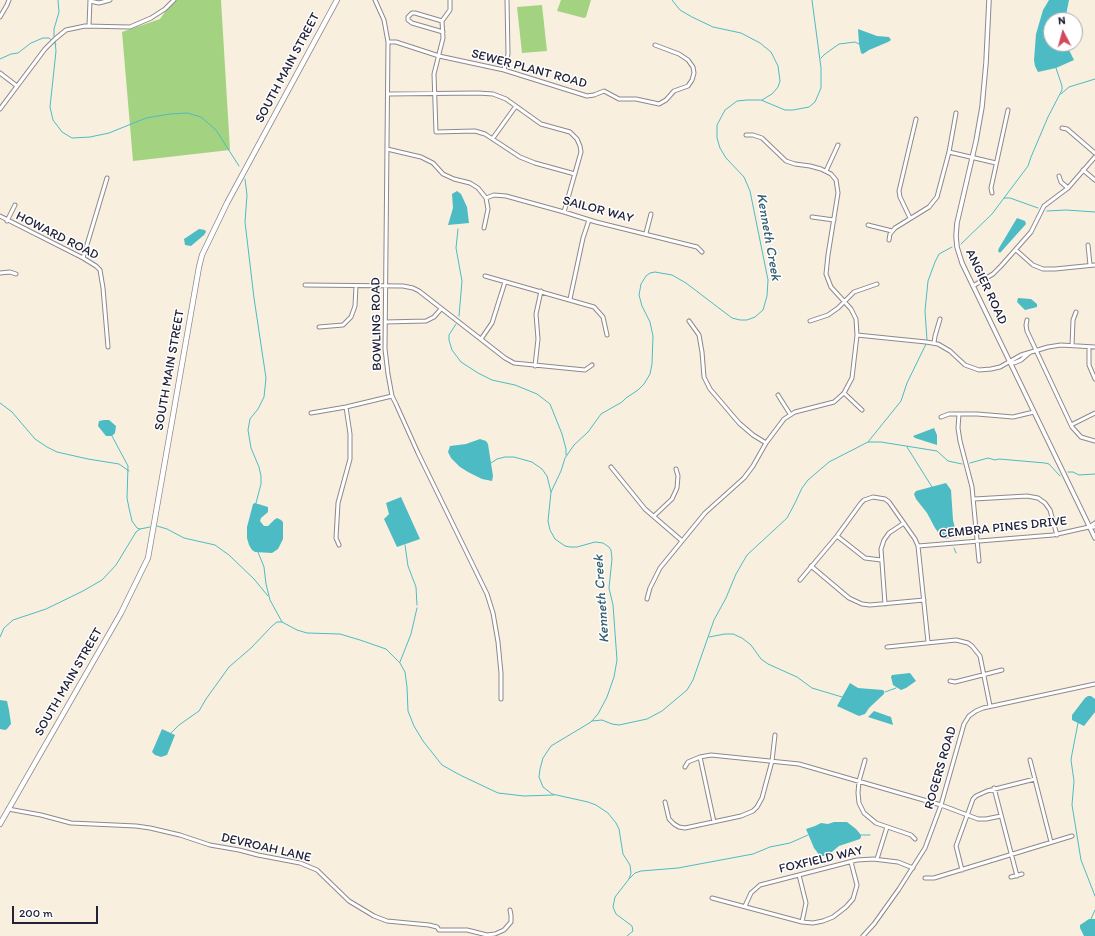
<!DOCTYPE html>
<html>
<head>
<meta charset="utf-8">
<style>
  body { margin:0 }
  #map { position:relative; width:1095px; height:936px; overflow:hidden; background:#f9efdf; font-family:Itim,sans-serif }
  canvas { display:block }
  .north { position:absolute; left:1043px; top:12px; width:40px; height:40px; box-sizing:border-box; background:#fff; border:1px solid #a7a7b1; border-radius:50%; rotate:354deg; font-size:11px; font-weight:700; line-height:16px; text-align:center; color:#22223b }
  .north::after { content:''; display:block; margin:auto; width:14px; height:18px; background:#d1495b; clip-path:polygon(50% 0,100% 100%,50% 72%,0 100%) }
  .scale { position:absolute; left:12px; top:906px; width:86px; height:18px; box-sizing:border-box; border:2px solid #22223b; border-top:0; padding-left:5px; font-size:12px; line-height:14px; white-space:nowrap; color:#22223b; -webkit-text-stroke:3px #fff; paint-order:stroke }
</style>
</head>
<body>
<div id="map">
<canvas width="1095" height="936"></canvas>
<div class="north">N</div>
<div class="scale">200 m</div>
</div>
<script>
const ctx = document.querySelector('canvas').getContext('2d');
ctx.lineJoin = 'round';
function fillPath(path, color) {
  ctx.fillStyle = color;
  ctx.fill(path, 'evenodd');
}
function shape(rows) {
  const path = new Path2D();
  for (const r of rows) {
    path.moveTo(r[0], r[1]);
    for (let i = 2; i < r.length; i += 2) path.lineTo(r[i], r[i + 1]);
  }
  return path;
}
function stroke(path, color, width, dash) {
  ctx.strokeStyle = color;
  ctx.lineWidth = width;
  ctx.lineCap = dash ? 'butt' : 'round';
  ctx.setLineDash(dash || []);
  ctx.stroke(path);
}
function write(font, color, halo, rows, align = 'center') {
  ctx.font = font + ' Itim,sans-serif';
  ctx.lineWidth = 3;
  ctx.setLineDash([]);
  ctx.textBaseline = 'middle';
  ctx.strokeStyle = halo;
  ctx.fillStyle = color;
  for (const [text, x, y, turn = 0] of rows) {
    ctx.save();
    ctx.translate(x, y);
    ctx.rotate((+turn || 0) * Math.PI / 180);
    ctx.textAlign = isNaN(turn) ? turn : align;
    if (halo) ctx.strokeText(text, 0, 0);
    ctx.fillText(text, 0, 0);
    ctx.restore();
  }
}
const green = shape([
  [173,0,221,0,230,150,133,161,122,32,160,19],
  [561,0,591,0,586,17,584,18,557,11],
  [542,5,547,51,522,53,517,7]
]);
const water = shape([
  [1049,0,1069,0,1065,20,1051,20,1051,44,1066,44,1074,60,1056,68,1038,72,1035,66,1034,60,1036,34,1043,10],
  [858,29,877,36,889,37,891,40,888,42,869,50,863,54,861,53,859,44],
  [457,191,461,194,467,207,469,223,448,225,453,208,452,194],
  [1017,218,1025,221,1026,224,1000,253,998,251,999,248],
  [199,229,205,230,206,232,204,235,191,246,185,245,184,239],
  [1018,298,1031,299,1037,304,1037,307,1025,310,1017,302],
  [104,420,109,420,116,426,115,433,112,436,106,436,98,426,99,421],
  [934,428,937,435,937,445,915,438,913,436],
  [480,439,486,441,488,444,493,476,492,481,482,479,468,472,460,467,451,458,448,452,450,446,466,444],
  [946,483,951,490,953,520,957,537,943,539,935,528,927,513,916,499,914,494,916,491],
  [401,497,420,539,397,547,384,519,389,514,386,503],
  [255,503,268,507,268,512,261,518,260,521,264,526,268,526,274,520,277,518,281,520,283,522,283,539,278,549,272,553,255,552,252,550,249,545,247,538,247,527,253,504],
  [910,673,916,681,906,688,901,690,893,685,891,677,892,675],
  [850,683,858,688,883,690,884,691,884,694,869,708,865,714,859,716,837,706],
  [1088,696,1091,696,1095,699,1095,712,1084,726,1072,720,1072,715,1085,698],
  [0,700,7,701,9,710,11,724,7,729,5,730,0,729],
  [874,711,891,717,893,725,868,717],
  [162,729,175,735,167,755,161,757,155,755,152,752],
  [834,822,847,822,856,829,861,835,861,837,860,839,839,846,827,856,820,856,814,848,806,829,815,826,821,823,828,824],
  [1089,919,1095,919,1095,936,1084,936,1080,928,1080,925]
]);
const stream = shape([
  [672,0,680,10,692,17,713,27,741,33,760,43,771,52,778,66,780,81,778,87,772,94,762,100],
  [54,38,54,29,59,12,58,0],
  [55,41,56,51,50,107,53,120,62,132,72,138,90,137,109,133,146,118,170,114,187,113,201,117,216,130,239,166],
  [821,58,825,54,839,44,855,42,859,44],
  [0,59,11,54,18,53,31,43,43,38,49,38,56,44],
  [1061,94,1069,87,1095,79],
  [245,179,247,195,245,222,254,298,266,378,264,397,258,409,250,419,248,430,251,448,259,467,261,476,261,484,256,503],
  [1004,198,1010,198,1038,208],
  [1047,211,1066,210,1095,212],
  [458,229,456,248,462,281,459,316],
  [961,244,992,214,1028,166,1031,157,1048,117,1062,90,1062,86,1056,68],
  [456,324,449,335,449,340,452,350,461,362,478,373,492,380,515,385,537,394,550,404,562,434,566,449,566,455],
  [927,340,925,311,928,281,935,262,939,254,952,247],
  [0,403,12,412,35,439,47,447,57,452,88,459,119,464,129,471],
  [112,436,128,466,127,498,129,508,132,521,137,528,140,529],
  [868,442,901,401,907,383,926,344],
  [907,447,932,487],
  [491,463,497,459,505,457,514,457,532,462,542,469,547,476,551,492],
  [970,463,988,458,995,460,999,459,1045,463,1049,464,1060,476],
  [1068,472,1073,472,1079,475,1095,474],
  [157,526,167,529,184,538,215,545,229,555,254,579,268,596],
  [405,545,408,566,416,587,417,605],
  [954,548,956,553],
  [258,552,264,567,266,584,270,600,282,622,297,630,307,633,340,634,360,640,386,649,400,663,405,672,407,687,408,711,414,726,423,741,442,765,460,775,498,793,524,796,554,795],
  [0,637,4,628,13,620,46,609,83,591,102,580,116,565,136,532,140,529,150,527],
  [709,637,725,634,733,634,742,638,751,645,761,659,768,664,797,677,812,688,842,697],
  [400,662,411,634,417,608],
  [885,692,896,688],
  [592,721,602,720,612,724,619,725,647,719,662,711,687,690,693,680,714,620,726,598,736,574,747,555,787,518,795,503,802,488,808,480,829,462,868,442,881,442,937,451,948,461,962,464],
  [1078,723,1072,754,1071,760,1074,781,1072,805,1081,860,1095,896],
  [171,733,179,725,199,711,206,699,229,667,251,648,272,626,277,622,282,622],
  [861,835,870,835],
  [630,878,635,873,641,871,678,868,753,854,770,847,790,843,808,835],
  [1091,919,1095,910],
  [627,936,633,931,632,926,616,914,613,907,615,897,629,879,631,873,630,865,623,854,619,829,616,823,608,813,596,805,588,802,552,794,543,787,539,777,540,769,543,758,551,746,591,722,598,714,607,697,614,677,617,660,613,605,609,588,612,559,611,550,609,547,603,543,595,542,577,547,570,547,565,546,555,539,550,530,548,521,551,492,561,471,565,458,574,445,588,432,601,414,622,402,626,398,638,390,644,384,650,374,652,364,653,336,650,322,642,306,639,295,641,284,646,276,650,273,655,272,672,275,686,283,732,318,740,320,747,320,755,317,763,310,767,296,768,280,750,191,744,177,726,158,720,148,717,138,717,125,725,110,737,101,747,100,761,100,785,110,793,110,809,107,815,102,821,88,821,68,812,0]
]);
const minor = shape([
  [375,0,384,20,388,42,385,349,388,374,392,396,396,404,418,453,487,594,493,613,498,642,501,673,501,699],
  [450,0,450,10,442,21,443,38,434,74,436,132,475,131,485,134,520,157,535,163,575,174],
  [90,1,99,3,110,0],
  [0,17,7,5,9,0],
  [442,21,415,13,412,13,408,17,408,20,412,23,443,32],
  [89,26,90,0],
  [388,42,396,42,439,56,504,70,587,96,594,95,604,91,619,99,636,99,659,104,666,100,674,91,688,86,692,80,694,73,693,67,688,60,679,54,655,45],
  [504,70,508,54,507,0],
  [0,73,17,86],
  [388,94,478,93,493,94,506,99,541,124,570,132,577,139,580,146,581,152,564,212],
  [0,109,45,49,55,39,66,30,85,26,130,27,151,18,165,9,174,0],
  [1062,128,1067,129,1095,153],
  [493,138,516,106],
  [387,149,421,157,433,163,443,174,454,179,470,183,478,188,486,198,488,209,484,228],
  [949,152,996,163],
  [1083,170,1095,180],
  [826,171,838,145],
  [1059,176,1061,182,1068,188],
  [992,193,991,188,1008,110],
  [486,198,494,195,506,196,564,212,596,222,697,247,702,252],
  [0,216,83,258,96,266,100,270,103,288,108,347],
  [812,217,834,220],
  [910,218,900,197,899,191,916,119],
  [7,221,15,205],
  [868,225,892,231],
  [646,233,651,214],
  [889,240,890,234,895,228,929,207,937,197,949,152,956,113],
  [1088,245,1090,265],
  [1016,250,1033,265,1043,269,1055,269,1095,265],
  [83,258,107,178],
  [0,273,10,272,16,274],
  [485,276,594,307,603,317,607,335],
  [305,285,403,286,413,288,419,291,505,358,514,363,585,370,592,365],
  [973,286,993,274,1001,266,1031,232,1044,206,1068,188,1095,157],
  [570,299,583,238,589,220],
  [1027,320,1026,325,1027,331,1072,427,1081,437,1095,441],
  [689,321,699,335,702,352,704,377,710,389,739,423,753,435,766,443],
  [810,321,828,315,838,308,854,292,877,284],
  [385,322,426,321,434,317,441,309],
  [319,327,343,325,351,317,355,306,356,286],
  [857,335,926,342,938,344,950,351,965,365,979,370,991,369,1000,367,1021,355,1048,347,1061,345,1095,347],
  [481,339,492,323,505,282],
  [934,343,935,336,940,319],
  [1072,346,1073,320,1076,312],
  [1089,347,1089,365,1095,379],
  [1010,362,1014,363,1021,360,1029,353],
  [535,366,538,339,536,314,541,291],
  [844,393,862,410],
  [778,395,790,414],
  [311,413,346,407,392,396],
  [959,414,958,428,960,441,972,487,979,561],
  [941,417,949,414,977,414,1013,417,1034,412],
  [1071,425,1095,413],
  [611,467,645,509,681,540],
  [974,499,1027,496,1038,498,1045,503,1050,510,1057,535],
  [654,516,672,499,677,488,678,476,676,469],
  [1089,527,1095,523],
  [837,536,865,558,881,560],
  [339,545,336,538,338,503,350,459,350,434,346,407],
  [918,546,1053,535,1089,527,1095,527],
  [811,566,849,598,862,604,870,605,924,600],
  [800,580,837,536,861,503,864,500,873,497,885,499,889,502,915,539,918,546,928,642],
  [647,599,650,588,660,568,705,513,744,478,753,466,766,443,784,419,795,412,834,402,844,393,852,378,857,335,856,319,851,309,831,287,826,274,828,255,838,193,836,180,831,174,821,169,810,166,795,164,786,161,762,138,753,135,746,135],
  [885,604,881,549,884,540,889,533,904,523],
  [887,647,956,640,968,643,972,646,980,656,990,706],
  [950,681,955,682,1002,670],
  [700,757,714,822],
  [865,760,859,781,858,793,859,803,864,813,876,823,911,835,915,839],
  [1030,760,1051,842],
  [685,767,688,762,700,757,711,755,799,764,941,805,978,819,986,819,1001,816],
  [994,788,1017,876],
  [665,802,669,819,674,824,679,827,685,828,741,816,753,811,757,807,762,798,772,761,775,735],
  [8,809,41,815,71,823,136,826,150,828,180,835,210,845,239,850,258,855,300,863,317,870,349,901,374,916,387,921,429,925,437,927,439,930,467,930,487,935,495,934,504,930,511,922,511,915,510,910],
  [877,859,887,827],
  [962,870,956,846,973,799,976,796,987,791,1035,779],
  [799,875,806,903,802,922],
  [1011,877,1022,874],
  [925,878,934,878,1072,836],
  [712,898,802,922,813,923,823,921,833,917,846,907,853,899,857,885,851,862],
  [745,906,751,893,760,885,857,860,873,859,898,862,913,868],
  [863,936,874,924,899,889,925,848,941,805,964,724,969,716,976,711,983,708,1095,684]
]);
const tertiary = shape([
  [989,0,986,63,982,107,976,141,957,223,956,236,957,247,962,263,1095,538]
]);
const trunk = shape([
  [0,824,121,613,148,558,199,267,202,255,227,203,337,0]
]);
const streetNames = [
  ["SOUTH MAIN STREET",288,68,-62],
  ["SEWER PLANT ROAD",529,69,15],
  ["SAILOR WAY",598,210,15],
  ["HOWARD ROAD",57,236,27],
  ["ANGIER ROAD",986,287,65],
  ["BOWLING ROAD",377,324,-91],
  ["SOUTH MAIN STREET",170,370,-80],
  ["CEMBRA PINES DRIVE",1003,528,-6],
  ["SOUTH MAIN STREET",69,682,-60],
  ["ROGERS ROAD",941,768,-74],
  ["DEVROAH LANE",266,848,13],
  ["FOXFIELD WAY",821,860,-13]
];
const waterNames = [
  ["Kenneth Creek",768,237,80],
  ["Kenneth Creek",602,599,-94]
];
fillPath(green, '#a3d381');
fillPath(water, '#4cbbc4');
stroke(stream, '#4cbbc4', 1);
stroke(minor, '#8e888d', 5);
stroke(tertiary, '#8e888d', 5.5);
stroke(trunk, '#8e888d', 6);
stroke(minor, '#fff', 3);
stroke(tertiary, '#fff', 3.5);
stroke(trunk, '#fff', 4.5);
write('13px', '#22223b', '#fff', streetNames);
write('italic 14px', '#335f72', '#fff', waterNames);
</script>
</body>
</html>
